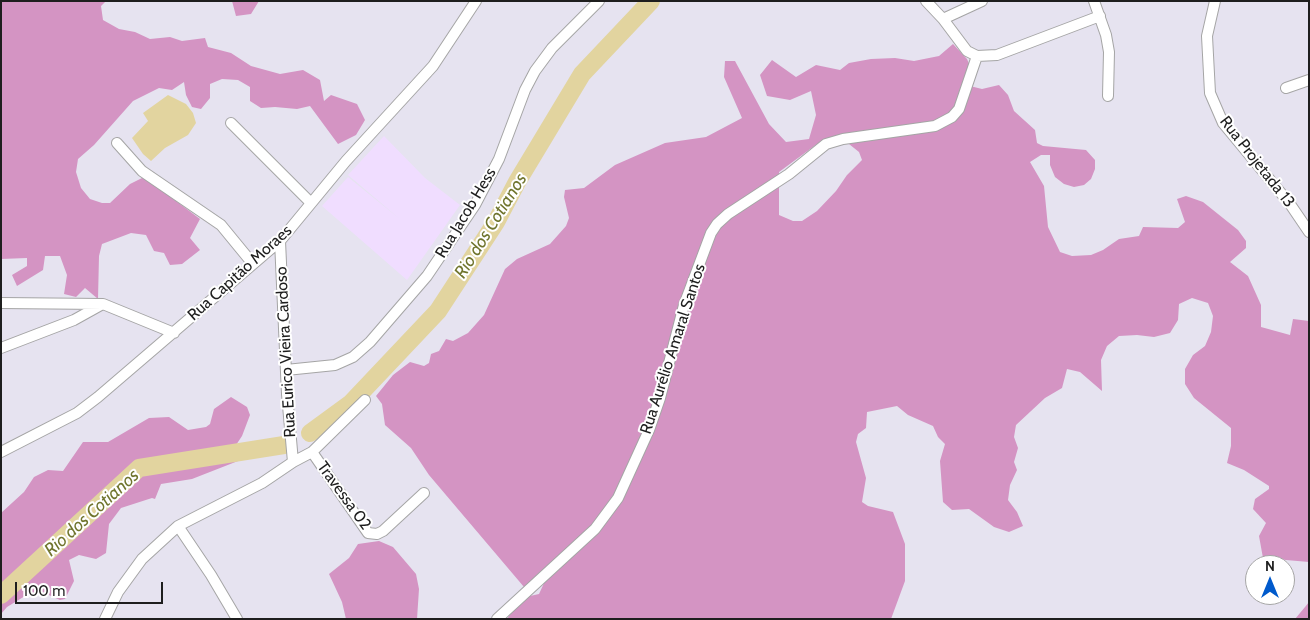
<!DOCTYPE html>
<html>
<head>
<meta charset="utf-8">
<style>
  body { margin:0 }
  #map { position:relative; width:1310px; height:620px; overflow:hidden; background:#e6e3f0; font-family:Cabin,sans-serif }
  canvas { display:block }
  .frame { position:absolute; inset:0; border:2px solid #1e1e1e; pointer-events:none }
  .north { position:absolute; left:1245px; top:555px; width:50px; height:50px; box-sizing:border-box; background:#fff; border:1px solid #a5a5a5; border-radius:50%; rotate:0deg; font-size:14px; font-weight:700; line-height:20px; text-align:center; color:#1e1e1e }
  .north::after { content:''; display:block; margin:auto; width:18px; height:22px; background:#005acc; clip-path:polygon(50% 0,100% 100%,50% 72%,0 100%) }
  .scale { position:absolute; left:15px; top:582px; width:148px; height:22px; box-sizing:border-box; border:2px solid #1e1e1e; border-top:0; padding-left:6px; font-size:15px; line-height:18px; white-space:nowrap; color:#1e1e1e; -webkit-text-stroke:4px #fff; paint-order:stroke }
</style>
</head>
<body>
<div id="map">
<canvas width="1310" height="620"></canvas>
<div class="frame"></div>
<div class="north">N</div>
<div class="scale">100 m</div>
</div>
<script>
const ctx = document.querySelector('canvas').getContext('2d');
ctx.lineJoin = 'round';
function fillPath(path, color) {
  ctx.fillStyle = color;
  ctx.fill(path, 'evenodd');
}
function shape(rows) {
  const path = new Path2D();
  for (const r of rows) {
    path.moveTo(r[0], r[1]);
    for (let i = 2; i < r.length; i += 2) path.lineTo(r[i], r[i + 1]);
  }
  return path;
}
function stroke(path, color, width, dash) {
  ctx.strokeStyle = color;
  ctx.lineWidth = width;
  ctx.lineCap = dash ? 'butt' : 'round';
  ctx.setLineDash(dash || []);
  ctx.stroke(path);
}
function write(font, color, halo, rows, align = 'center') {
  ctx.font = font + ' Cabin,sans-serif';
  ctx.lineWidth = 4;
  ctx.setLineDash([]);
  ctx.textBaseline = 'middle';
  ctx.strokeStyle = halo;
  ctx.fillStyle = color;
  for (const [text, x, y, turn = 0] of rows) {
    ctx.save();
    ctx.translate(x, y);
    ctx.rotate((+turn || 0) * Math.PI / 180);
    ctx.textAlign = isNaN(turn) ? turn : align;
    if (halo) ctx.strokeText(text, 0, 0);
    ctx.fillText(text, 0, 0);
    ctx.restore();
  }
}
const education = shape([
  [384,136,425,178,460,205,407,280,322,206,348,177,401,220,348,175]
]);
const forest = shape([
  [1,1,106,1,101,6,103,20,119,29,135,32,150,39,170,37,182,41,205,38,208,47,231,53,251,66,280,74,303,70,320,80,324,101,331,95,357,104,365,120,356,135,338,144,310,106,297,109,275,107,261,108,250,101,250,87,238,80,222,79,210,84,210,98,201,109,192,107,186,95,184,82,172,90,159,88,133,101,94,145,78,159,76,172,81,188,90,199,102,203,110,203,130,184,144,177,200,219,190,238,200,250,182,264,170,265,164,253,154,251,146,235,131,233,102,244,99,256,98,299,85,288,76,297,64,294,67,275,60,256,45,256,43,270,17,286,12,275,27,266,27,258,1,259],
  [232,1,259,1,251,14,236,16],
  [953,44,967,59,970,66,966,85,982,89,999,85,1008,95,1014,111,1035,130,1037,143,1043,146,1086,150,1095,160,1095,169,1091,179,1084,185,1074,187,1064,184,1055,177,1050,165,1050,155,1041,155,1030,162,1044,186,1048,227,1060,252,1072,256,1091,255,1103,250,1119,239,1139,236,1143,227,1178,228,1185,222,1177,199,1186,196,1203,202,1238,230,1246,241,1246,248,1230,262,1248,276,1261,305,1261,327,1290,335,1293,319,1309,321,1309,562,1263,558,1259,536,1266,523,1253,509,1255,499,1269,489,1269,486,1244,470,1227,463,1231,446,1231,428,1194,398,1185,384,1185,369,1193,355,1205,346,1211,332,1213,316,1208,303,1192,298,1179,304,1178,320,1170,333,1154,337,1137,335,1119,336,1107,346,1101,360,1102,391,1080,372,1067,369,1062,388,1045,398,1016,425,1014,437,1018,448,1014,462,1017,470,1010,485,1008,500,1017,512,1023,526,1009,532,994,527,969,509,952,510,943,502,940,461,945,444,938,437,933,426,908,415,897,406,867,412,866,428,858,434,856,442,866,478,862,502,868,506,893,512,905,544,905,581,891,619,507,619,521,598,539,594,545,581,541,572,524,587,429,475,411,448,385,425,382,404,376,396,393,375,410,362,424,366,429,363,431,354,439,351,446,339,453,341,468,333,484,315,505,269,517,259,550,244,566,226,569,218,564,197,565,190,584,188,615,165,665,143,706,137,742,118,724,77,725,61,735,61,769,124,786,142,809,139,816,115,811,91,790,100,767,96,760,75,772,60,796,77,816,65,840,70,849,63,871,59,895,58,914,61,939,56],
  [832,138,844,140,859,152,862,160,847,175,836,191,817,211,802,221,793,221,779,215,779,172,817,144],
  [231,397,247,407,250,415,242,436,230,454,238,461,192,479,161,484,155,499,152,498,121,508,109,524,106,553,96,559,79,555,69,560,74,581,65,599,60,600,42,592,25,596,7,607,1,614,1,513,24,492,34,477,48,470,63,471,83,442,108,442,149,418,169,417,188,430,206,427,210,424,214,409],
  [379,541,393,547,416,574,419,589,417,619,346,619,342,602,329,574,349,558,358,544],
  [1309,602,1309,619,1295,619,1305,607]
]);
const water = shape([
  [168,95,186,104,193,113,196,123,188,135,165,148,151,161,143,154,132,138,148,121,143,113]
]);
const river = shape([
  [310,433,351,403,438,311,496,222,517,182,582,74,651,1],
  [1,595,139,468,284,445]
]);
const minor = shape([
  [1094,1,1106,35,1109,52,1108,96],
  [1215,1,1207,36,1210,93,1223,123,1290,204,1309,232],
  [943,19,982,1],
  [977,56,997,55,1100,16],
  [1286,88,1309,80],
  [231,123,311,203],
  [117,143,142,171,221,225,253,264],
  [1,303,103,304,174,333],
  [1,348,74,320,101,305],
  [286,370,335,365,353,357,370,342,427,276,475,205,499,159,525,90,535,71,552,48,599,1],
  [1,452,77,413,98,397,280,241,346,161,433,66,476,1],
  [312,452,368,533,377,534,383,531,424,493],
  [293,462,312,452,365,400],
  [178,526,211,575,237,619],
  [105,619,118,592,142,559,178,526,262,483,293,462,287,394,280,241],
  [497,619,595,529,618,498,649,430,660,398,684,305,711,233,717,224,728,214,789,174,826,144,843,139,935,126,952,117,959,109,977,56,967,51,943,19,926,1]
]);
const streetNames = [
  ["Rua Projetada 13",1257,162,52],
  ["Rua Jacob Hess",466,213,-59],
  ["Rua Capitão Moraes",240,273,-42],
  ["Rua Aurélio Amaral Santos",673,349,-72],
  ["Rua Eurico Vieira Cardoso",286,352,-93],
  ["Travessa 02",344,496,54]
];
const waterNames = [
  ["Rio dos Cotianos",491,226,-58],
  ["Rio dos Cotianos",92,513,-42]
];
fillPath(education, '#f0ddff');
fillPath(forest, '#d494c3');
fillPath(water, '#e2d49f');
stroke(river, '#e2d49f', 18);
stroke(minor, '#a5a5a5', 12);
stroke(minor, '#fff', 10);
write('16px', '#1e1e1e', '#fff', streetNames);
write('italic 18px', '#70752e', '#fff', waterNames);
</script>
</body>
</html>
